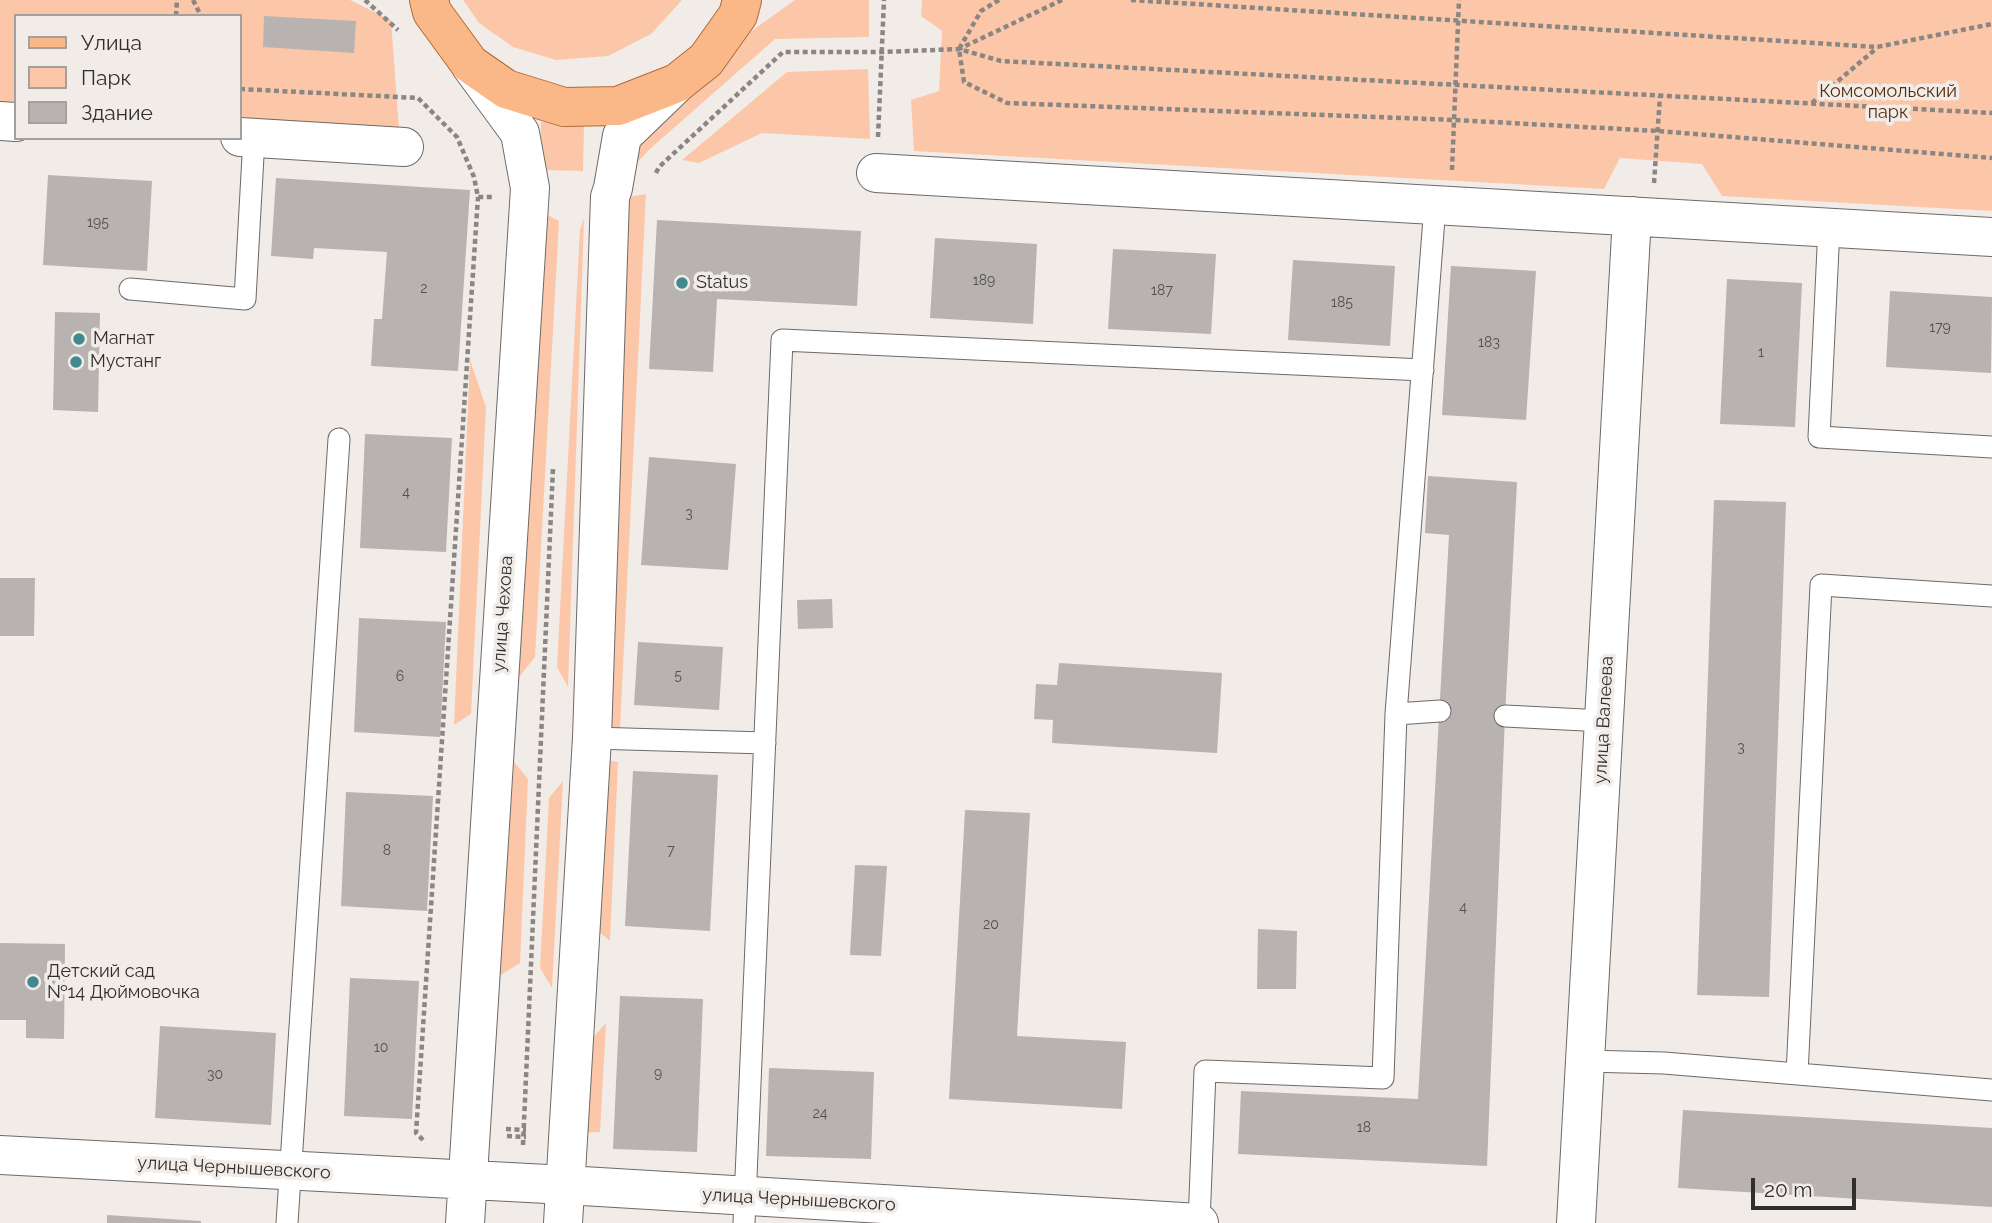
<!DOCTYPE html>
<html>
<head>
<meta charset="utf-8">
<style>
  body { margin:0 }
  #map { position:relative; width:1992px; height:1223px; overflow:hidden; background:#f1ece8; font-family:Raleway,sans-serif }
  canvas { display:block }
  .legend { position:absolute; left:14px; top:14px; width:228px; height:126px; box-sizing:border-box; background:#f1ece8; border:2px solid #a4a09e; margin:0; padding:9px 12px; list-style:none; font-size:21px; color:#312f2e }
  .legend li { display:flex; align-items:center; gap:14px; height:35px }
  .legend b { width:35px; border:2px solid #a4a09e }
  .scale { position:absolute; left:1751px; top:1178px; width:105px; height:32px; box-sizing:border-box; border:4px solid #312f2e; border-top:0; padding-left:9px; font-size:21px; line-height:24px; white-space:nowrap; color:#312f2e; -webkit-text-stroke:5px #f1ece8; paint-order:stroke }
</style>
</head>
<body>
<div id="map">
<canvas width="1992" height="1223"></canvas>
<ul class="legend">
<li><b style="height:9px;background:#fab888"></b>Улица</li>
<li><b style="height:19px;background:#fcc7a8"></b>Парк</li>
<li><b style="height:19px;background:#b8b3b0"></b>Здание</li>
</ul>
<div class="scale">20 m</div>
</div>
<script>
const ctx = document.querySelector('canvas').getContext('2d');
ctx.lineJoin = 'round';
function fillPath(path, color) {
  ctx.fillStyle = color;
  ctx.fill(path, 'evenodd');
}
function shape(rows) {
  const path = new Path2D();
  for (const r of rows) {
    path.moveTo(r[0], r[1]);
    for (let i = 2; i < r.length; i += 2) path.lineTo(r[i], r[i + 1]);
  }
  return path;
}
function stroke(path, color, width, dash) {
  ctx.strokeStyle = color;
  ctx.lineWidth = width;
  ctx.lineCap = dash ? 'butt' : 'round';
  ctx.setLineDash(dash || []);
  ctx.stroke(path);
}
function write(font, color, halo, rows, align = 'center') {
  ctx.font = font + ' Raleway,sans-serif';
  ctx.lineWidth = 7;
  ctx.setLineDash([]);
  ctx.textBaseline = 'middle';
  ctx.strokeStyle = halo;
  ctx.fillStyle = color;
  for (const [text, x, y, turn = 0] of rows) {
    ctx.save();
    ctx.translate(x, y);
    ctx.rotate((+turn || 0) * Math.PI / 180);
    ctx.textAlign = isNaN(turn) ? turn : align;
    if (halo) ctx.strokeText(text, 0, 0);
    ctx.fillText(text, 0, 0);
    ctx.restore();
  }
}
const green = shape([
  [0,0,350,0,391,20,399,129,240,120,240,16,16,16,16,107,0,106],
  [463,0,682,0,651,34,608,56,556,60,513,47,479,23],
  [795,0,869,0,869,37,775,39,651,148,626,174,642,133,743,37],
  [922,0,1992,0,1992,211,1722,196,1702,164,1620,158,1604,189,914,151,911,100,939,91,942,31,921,16],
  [868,69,870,139,762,133,699,163,682,160,787,72],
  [541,122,584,123,583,171,540,170],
  [646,194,620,729,601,729,629,197],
  [542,212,559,221,535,657,519,677],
  [584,218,568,687,557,667,580,230],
  [470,360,486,407,471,714,454,725],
  [600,759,618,762,610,941,592,926],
  [514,762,528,779,520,963,499,976],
  [563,781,552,988,540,968,549,798],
  [606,1023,600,1132,582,1133,587,1044]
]);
const building = shape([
  [264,16,356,21,354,53,263,47],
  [48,175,152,181,147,271,43,265],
  [276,178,470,190,458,371,371,366,374,319,382,319,387,252,314,248,313,259,271,256],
  [657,220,861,231,857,306,717,299,713,372,649,369],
  [935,238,1037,244,1033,324,930,318],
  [1113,249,1216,254,1211,334,1108,329],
  [1293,260,1395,266,1390,346,1288,340],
  [1451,266,1536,271,1526,420,1442,415],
  [1727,279,1802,283,1795,427,1720,424],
  [1890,291,1992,297,1991,373,1886,367],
  [55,312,100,313,98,412,53,410],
  [365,434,452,438,446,552,360,548],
  [649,457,736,464,728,570,641,565],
  [1428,476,1517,482,1505,716,1487,1166,1238,1154,1241,1091,1418,1099,1449,535,1425,533],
  [1714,500,1786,502,1769,997,1697,995],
  [0,578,35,578,34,636,0,636],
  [832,599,833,628,798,629,797,600],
  [359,618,446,622,440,737,354,732],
  [638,642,723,647,719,710,634,705],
  [1059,663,1222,673,1217,753,1052,743,1053,720,1034,719,1036,684,1057,685],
  [633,771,718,775,710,931,625,926],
  [346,792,433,796,427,911,341,906],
  [965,810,1030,813,1017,1036,1126,1042,1122,1109,949,1099],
  [855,865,887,866,881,956,850,955],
  [1258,929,1297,931,1296,989,1257,989],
  [0,943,65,944,64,1039,26,1038,26,1020,0,1020],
  [350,978,419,981,412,1119,344,1116],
  [620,996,703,999,697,1152,613,1149],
  [160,1026,276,1033,271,1125,155,1118],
  [769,1068,874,1072,871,1159,766,1156],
  [1683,1110,1992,1128,1992,1207,1678,1188],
  [107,1215,201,1221,201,1223,107,1223]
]);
const path = shape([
  [193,0,201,16],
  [365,0,398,30],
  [999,0,981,11,959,49,964,82,1007,103,1455,120,1658,131,1992,158],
  [1062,0,959,49,1001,61,1992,113],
  [1131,0,1877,47,1992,24],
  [176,16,177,0],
  [240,89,418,98,457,137,474,177,478,197,492,197],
  [1812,103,1877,48],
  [878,137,884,0],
  [1452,170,1459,0],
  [656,173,659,167,783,52,883,52,959,49],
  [1654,183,1660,96],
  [506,1129,526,1130],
  [507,1136,526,1137],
  [423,1140,416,1133,478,197],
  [523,1145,553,468]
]);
const lane = shape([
  [1829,227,1819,437,1992,447],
  [130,289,245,299,254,138],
  [1396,714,1435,205],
  [1505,716,1604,721],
  [592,738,765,743],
  [1585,1061,1664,1063,1992,1090],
  [1797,1074,1821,585,1992,596],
  [287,1223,339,439],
  [744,1223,782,340,1423,370],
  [1199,1223,1205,1071,1383,1078,1396,714,1440,711]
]);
const street = shape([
  [0,121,16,122],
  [240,137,404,147],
  [876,173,1992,237],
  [1576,1223,1632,216]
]);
const secondary = shape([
  [0,1155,566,1185,1199,1223],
  [465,1223,530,188,520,133,471,66],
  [563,1223,592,738,610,197,613,188,622,136,677,83]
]);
const primary = shape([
  [429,0,432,12,470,64,506,89,564,107,618,106,677,83,706,60,738,15,742,0]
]);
const markers = [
  [682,283,7,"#42898f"],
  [79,339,7,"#42898f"],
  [76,362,7,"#42898f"],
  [33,982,7,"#42898f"]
];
const numberNames = [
  ["195",98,223],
  ["189",984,281],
  ["2",424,289],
  ["187",1162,291],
  ["185",1342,303],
  ["179",1940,328],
  ["183",1489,343],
  ["1",1761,353],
  ["4",406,493],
  ["3",689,514],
  ["5",678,676],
  ["6",400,677],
  ["3",1741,748],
  ["8",387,851],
  ["7",671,851],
  ["4",1463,908],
  ["20",991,925],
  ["10",381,1048],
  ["9",658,1074],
  ["30",215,1075],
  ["24",820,1114],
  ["18",1364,1128]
];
const parkNames = [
  ["Комсомольский",1888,92],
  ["парк",1888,113]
];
const poiNames = [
  ["Status",696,283],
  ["Магнат",93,339],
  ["Мустанг",90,362],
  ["Детский сад",47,972],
  ["№14 Дюймовочка",47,993]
];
const streetNames = [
  ["улица Чехова",503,614,-86],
  ["улица Валеева",1604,720,-87],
  ["улица Чернышевского",234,1168,3],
  ["улица Чернышевского",799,1200,3]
];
fillPath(green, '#fcc7a8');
fillPath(building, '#b8b3b0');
stroke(lane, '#6e6967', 23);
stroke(street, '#6e6967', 40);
stroke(secondary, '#6e6967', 40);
stroke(primary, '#b26a35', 40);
stroke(path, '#898683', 4.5, [5, 3.5]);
stroke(lane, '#fff', 21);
stroke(street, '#fff', 38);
stroke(secondary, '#fff', 38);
stroke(primary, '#fab888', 38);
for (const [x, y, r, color] of markers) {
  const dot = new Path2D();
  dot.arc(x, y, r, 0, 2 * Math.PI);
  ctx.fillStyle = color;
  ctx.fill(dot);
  stroke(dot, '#f1ece8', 2.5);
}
write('14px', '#53504e', null, numberNames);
write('18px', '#572d0f', '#f1ece8', parkNames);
write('18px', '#312f2e', '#f1ece8', poiNames, 'left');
write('18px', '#312f2e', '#f1ece8', streetNames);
</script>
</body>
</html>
